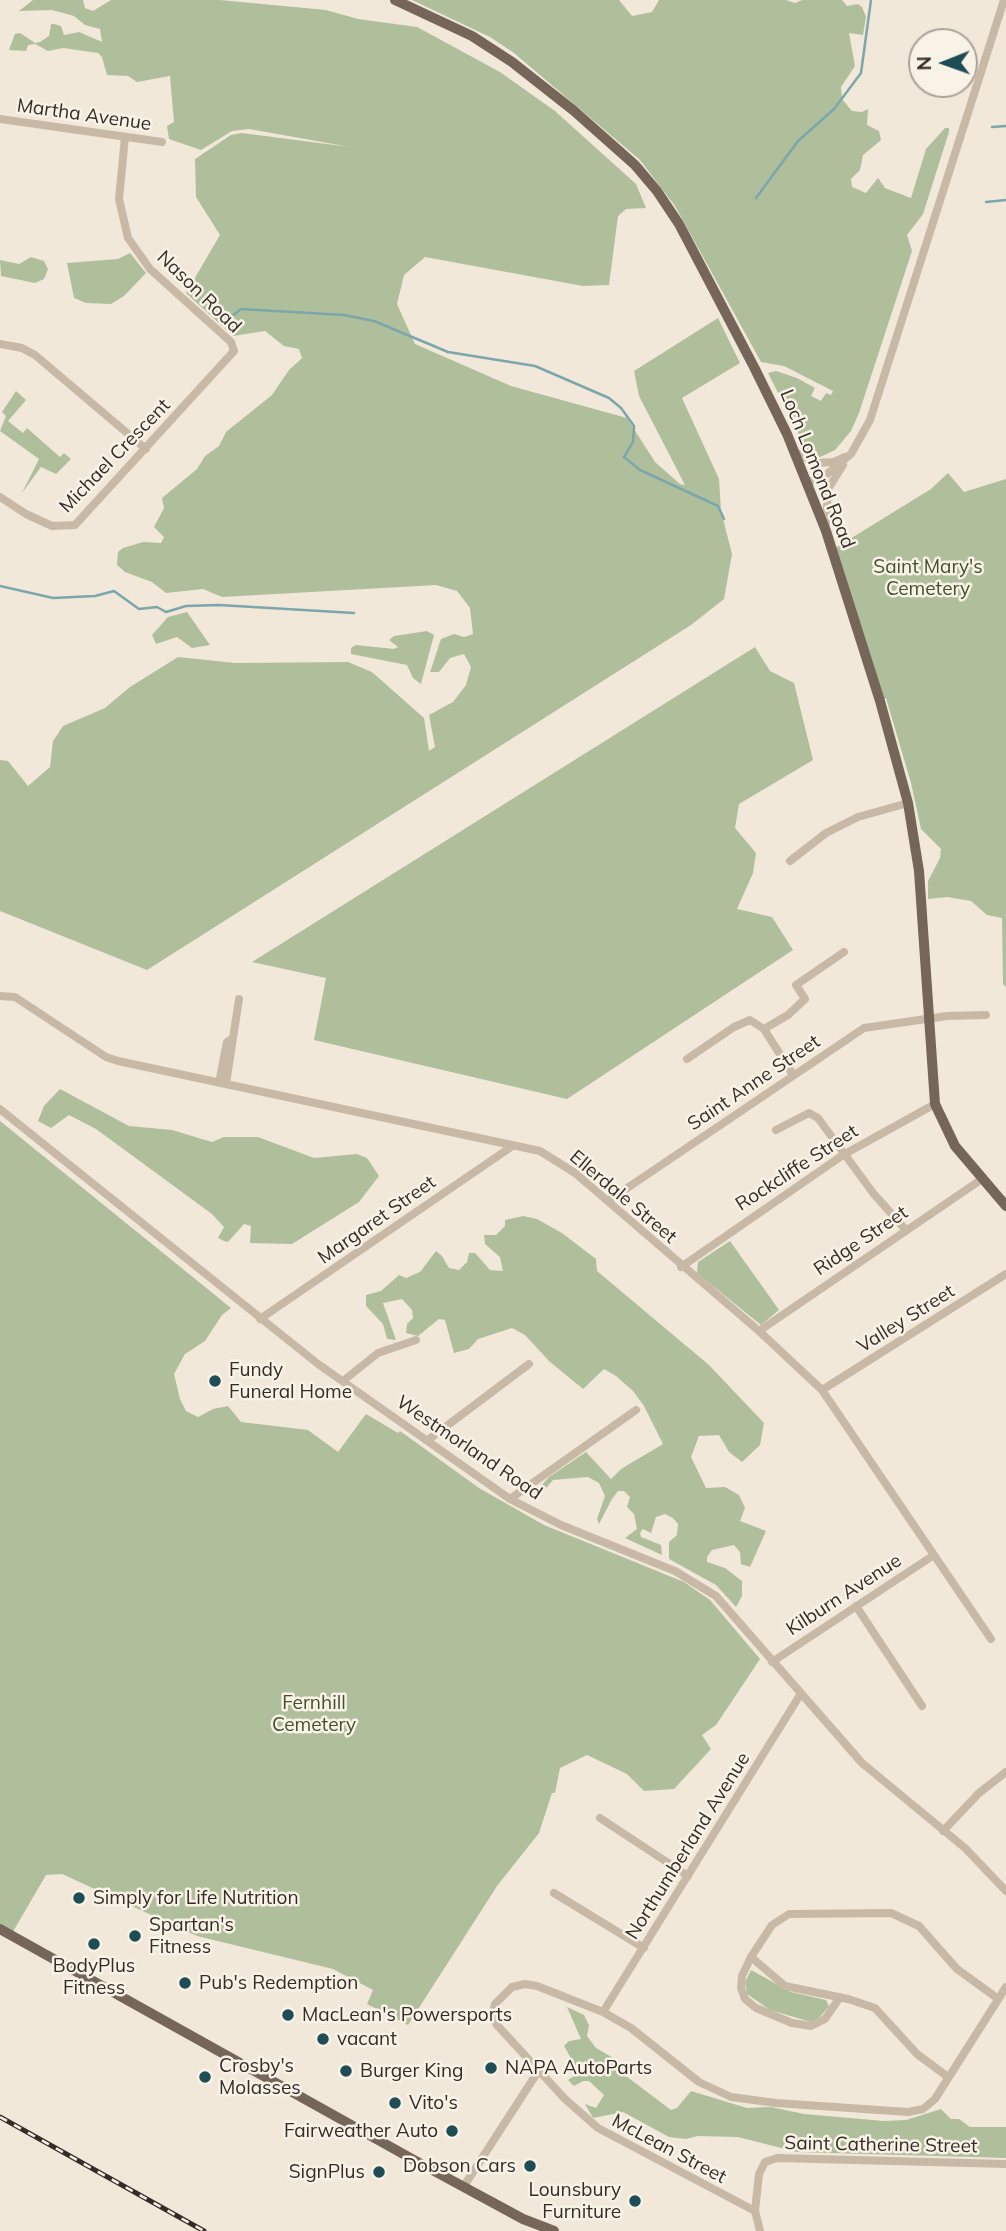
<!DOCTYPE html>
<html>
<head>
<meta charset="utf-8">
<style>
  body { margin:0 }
  #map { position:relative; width:1006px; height:2231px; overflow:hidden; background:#f1e8da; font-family:Mulish,sans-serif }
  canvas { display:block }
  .north { position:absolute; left:908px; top:28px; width:70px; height:70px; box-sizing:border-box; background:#f8f2e7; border:2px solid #aaa39a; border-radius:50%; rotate:269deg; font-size:19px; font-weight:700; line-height:28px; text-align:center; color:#352c27 }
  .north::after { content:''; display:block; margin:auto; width:24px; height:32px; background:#1e4d55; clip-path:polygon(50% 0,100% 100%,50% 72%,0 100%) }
</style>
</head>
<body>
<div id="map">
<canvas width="1006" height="2231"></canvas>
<div class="north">N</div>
</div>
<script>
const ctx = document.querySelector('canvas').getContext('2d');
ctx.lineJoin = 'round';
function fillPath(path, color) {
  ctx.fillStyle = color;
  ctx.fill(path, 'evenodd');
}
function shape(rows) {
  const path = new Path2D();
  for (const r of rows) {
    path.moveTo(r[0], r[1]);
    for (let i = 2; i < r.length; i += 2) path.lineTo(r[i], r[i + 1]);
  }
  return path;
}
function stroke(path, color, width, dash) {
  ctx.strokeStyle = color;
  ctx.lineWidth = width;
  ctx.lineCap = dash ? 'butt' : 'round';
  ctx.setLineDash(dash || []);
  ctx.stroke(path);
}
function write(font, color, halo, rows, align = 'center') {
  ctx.font = font + ' Mulish,sans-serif';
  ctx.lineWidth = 5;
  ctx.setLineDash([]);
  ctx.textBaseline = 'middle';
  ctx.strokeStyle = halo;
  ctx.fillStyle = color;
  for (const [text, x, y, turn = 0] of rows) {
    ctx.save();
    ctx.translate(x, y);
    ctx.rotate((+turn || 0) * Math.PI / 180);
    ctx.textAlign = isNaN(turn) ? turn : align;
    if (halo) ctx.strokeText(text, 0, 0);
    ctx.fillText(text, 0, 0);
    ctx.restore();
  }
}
const green = shape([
  [33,0,83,0,85,8,93,11,111,0,220,0,326,10,358,19,417,27,500,72,555,111,636,184,646,208,626,209,618,216,609,285,583,286,425,257,404,275,397,304,415,344,511,386,627,418,655,462,680,484,685,485,639,396,634,371,718,318,740,363,682,398,719,479,721,511,732,554,724,599,691,625,147,970,0,911,0,760,8,761,28,786,50,767,53,741,63,726,105,708,130,687,178,657,235,663,348,662,372,672,424,718,429,751,435,747,429,715,453,702,466,685,471,667,464,654,450,658,439,672,430,672,441,639,454,634,464,637,473,634,470,608,457,591,436,585,222,597,203,589,166,593,152,582,125,572,117,565,118,552,123,548,143,542,161,543,164,537,154,527,164,508,162,498,197,469,205,456,219,446,226,432,272,395,289,370,302,358,299,349,284,346,265,331,233,336,186,293,220,235,196,197,195,159,231,135,242,133,350,147,249,129,232,131,201,150,169,139,167,126,174,122,170,76,137,82,128,76,107,75,102,57,98,53,63,48,48,51,35,44,28,45,26,51,9,50,15,34,20,33,35,43,40,42,49,36,51,24,54,24,61,26,64,35,79,32,102,42,100,29,85,25,74,16,52,10,19,11],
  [412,0,619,0,632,16,652,12,659,0,786,0,795,3,802,0,842,0,847,6,858,4,862,7,866,17,863,35,849,33,855,66,841,87,842,99,852,111,862,112,868,109,867,125,879,131,881,140,863,155,860,170,851,179,852,187,866,193,878,178,885,188,911,198,926,149,945,128,949,128,949,132,923,214,907,235,912,251,859,413,851,431,835,450,820,457,808,452,768,373,776,371,797,378,815,388,811,396,821,401,826,393,831,395,833,391,784,366,761,362,675,206,640,160,514,53,490,37],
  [130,253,146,273,124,296,111,304,86,303,74,298,67,263,118,259],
  [31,257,44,261,48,269,44,279,35,283,1,276,0,260,19,264],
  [16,391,26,400,8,421,23,433,27,428,60,457,64,453,71,459,56,474,41,467,22,493,39,459,0,431,6,416,2,412],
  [948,473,964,492,1006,479,1006,987,1003,984,1002,918,987,915,971,901,947,897,928,899,928,881,940,858,941,849,921,829,911,783,886,698,880,701,832,550,931,489],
  [187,612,210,645,192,648,177,637,156,644,152,635,168,617],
  [427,631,434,635,421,684,413,678,407,665,351,654,351,648,356,645,394,649,398,647,389,640,394,636],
  [755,647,770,671,794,683,813,760,739,804,735,828,756,853,753,873,737,909,772,917,793,950,567,1099,314,1040,326,978,252,962],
  [60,1089,129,1126,172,1130,212,1142,224,1137,258,1137,314,1158,357,1154,367,1158,379,1176,359,1202,292,1244,250,1243,251,1226,244,1224,228,1242,224,1241,218,1238,224,1227,212,1214,96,1129,69,1115,51,1128,38,1121,44,1106],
  [0,1121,231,1308,222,1315,205,1341,185,1354,174,1374,180,1399,186,1411,198,1417,213,1409,228,1406,241,1422,308,1430,338,1452,366,1414,398,1433,400,1431,479,1488,544,1525,684,1582,710,1600,760,1659,716,1725,702,1735,711,1749,674,1789,644,1791,627,1774,587,1755,560,1768,555,1793,552,1793,539,1833,497,1886,408,2025,367,2004,373,1990,333,1969,197,1936,62,1874,46,1875,11,1935,0,1929],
  [523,1216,537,1219,562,1233,596,1259,597,1271,709,1365,764,1423,760,1445,742,1462,729,1452,719,1435,699,1436,691,1457,706,1488,725,1487,739,1495,745,1508,740,1521,766,1531,750,1567,741,1564,740,1552,734,1545,712,1550,707,1557,707,1562,725,1568,742,1581,742,1596,736,1607,716,1585,669,1559,669,1542,677,1535,678,1524,673,1518,665,1514,656,1517,651,1533,643,1529,640,1533,641,1537,661,1545,662,1555,625,1538,637,1529,634,1514,627,1507,630,1497,624,1491,618,1491,612,1499,599,1524,597,1519,605,1496,599,1483,588,1477,553,1480,534,1502,531,1497,549,1477,586,1452,611,1479,621,1469,663,1444,644,1406,633,1391,616,1376,604,1369,583,1389,549,1361,525,1335,512,1328,478,1339,469,1349,454,1353,445,1320,439,1319,418,1336,406,1333,407,1324,413,1318,412,1310,402,1299,383,1303,396,1340,387,1339,383,1324,366,1306,366,1295,381,1291,399,1275,406,1278,420,1272,436,1251,442,1256,449,1268,459,1270,467,1262,469,1253,475,1253,490,1270,503,1271,500,1257,485,1244,484,1235,496,1235,505,1226,505,1220],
  [730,1241,779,1310,761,1325,697,1273,698,1262],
  [751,1970,791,1992,826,2000,829,2006,819,2018,811,2022,770,2010,747,1994,745,1982],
  [567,2007,584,2015,589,2025,587,2036,596,2048,615,2059,622,2073,671,2110,677,2108,691,2091,747,2108,771,2107,804,2114,884,2121,906,2120,941,2109,951,2119,959,2119,970,2127,1006,2127,1006,2158,797,2152,738,2137,698,2136,686,2139,669,2137,623,2112,593,2118,585,2104,596,2108,604,2095,589,2081,583,2081,574,2086,568,2080,574,2076,576,2067,564,2046,569,2041,581,2039]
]);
const stream = shape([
  [992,127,1006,126],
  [756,198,798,141,834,109,861,73,871,0],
  [986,202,1006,200],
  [232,316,241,309,344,315,374,321,448,352,535,366,609,398,621,408,634,426,633,442,624,457,640,470,718,506,724,519],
  [0,586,53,598,95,596,114,591,139,609,157,607,166,612,186,606,219,605,354,613]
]);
const minor = shape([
  [0,119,162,142],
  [0,344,22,348,35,355,146,449],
  [795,452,815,463,834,462,845,457],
  [807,483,827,474,851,454,870,420,1004,0],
  [0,497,26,514,52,526,75,525,234,351,231,342,150,269,128,238,119,199,125,137],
  [826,524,828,489,843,465],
  [790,861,826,833,858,817,908,803],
  [0,996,15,997,106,1057,118,1061,540,1151,575,1173,759,1331,822,1390,991,1639],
  [764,1029,793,1075],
  [687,1059,734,1027,750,1020,764,1029,788,1015,805,999,796,985,844,952],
  [219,1083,227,1042,232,1039],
  [226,1084,239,999],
  [0,1109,318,1364,510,1499,561,1525,675,1571,716,1596,862,1763,965,1848,1006,1891],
  [776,1130,809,1113,818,1118,873,1193,905,1229],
  [608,1201,864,1028,947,1016,986,1015],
  [681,1267,843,1155,935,1104],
  [260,1319,511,1147],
  [759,1331,982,1179],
  [343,1381,378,1353,416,1340],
  [822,1390,1006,1274],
  [428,1440,529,1364],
  [510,1499,636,1410],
  [856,1606,922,1706],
  [772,1662,934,1555],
  [600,1818,688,1876],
  [943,1831,979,1793,1006,1772],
  [554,1893,644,1948],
  [751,1957,742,1976,741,1988,745,1999,756,2008,792,2023,811,2026,825,2019,840,1997],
  [603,2012,800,1695],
  [948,2077,917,2054,875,2008,848,1999,785,1986,751,1957,772,1925,789,1914,891,1913,919,1926,957,1969,997,1998],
  [464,2186,539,2070],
  [755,2211,598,2128,565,2099,497,2025,492,2016,495,2004,512,1987,525,1984,537,1986,603,2012,631,2028,699,2082,731,2097,776,2103,908,2112,923,2109,935,2099,1006,1987],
  [760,2231,755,2211,759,2174,765,2162,777,2158,1006,2164]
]);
const major = shape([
  [395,0,472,36,512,62,573,110,635,165,657,191,679,224,754,367,787,434,826,531,880,701,908,803,919,871,935,1104,955,1146,1006,1206],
  [0,1929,414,2160,523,2219,554,2231]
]);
const rail = shape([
  [0,2117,204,2231]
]);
const markers = [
  [215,1381,7,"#1e4d55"],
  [79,1898,7,"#1e4d55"],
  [135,1936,7,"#1e4d55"],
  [94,1944,7,"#1e4d55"],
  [185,1983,7,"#1e4d55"],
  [288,2015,7,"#1e4d55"],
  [323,2039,7,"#1e4d55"],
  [491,2068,7,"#1e4d55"],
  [346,2071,7,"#1e4d55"],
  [205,2077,7,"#1e4d55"],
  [395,2103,7,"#1e4d55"],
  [452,2131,7,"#1e4d55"],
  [530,2166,7,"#1e4d55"],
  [379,2172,7,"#1e4d55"],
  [635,2201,7,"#1e4d55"]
];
const streetNames = [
  ["Martha Avenue",84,115,8],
  ["Nason Road",199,292,44],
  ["Michael Crescent",115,456,-46],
  ["Loch Lomond Road",817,469,68],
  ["Saint Anne Street",754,1083,-34],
  ["Rockcliffe Street",797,1168,-33],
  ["Ellerdale Street",623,1197,40],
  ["Margaret Street",377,1220,-35],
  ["Ridge Street",861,1241,-34],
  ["Valley Street",906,1319,-32],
  ["Westmorland Road",469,1448,34],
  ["Kilburn Avenue",844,1595,-33],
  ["Northumberland Avenue",688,1846,-58],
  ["Saint Catherine Street",881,2145,1],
  ["McLean Street",669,2149,28]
];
const parkNames = [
  ["Saint Mary's",928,567],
  ["Cemetery",928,589],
  ["Fernhill",314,1703],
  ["Cemetery",314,1725]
];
const poiNames = [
  ["Fundy",229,1370],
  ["Funeral Home",229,1392],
  ["Simply for Life Nutrition",93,1898],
  ["Spartan's",149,1925],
  ["Fitness",149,1947],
  ["BodyPlus",94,1966,"center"],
  ["Fitness",94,1988,"center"],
  ["Pub's Redemption",199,1983],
  ["MacLean's Powersports",302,2015],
  ["vacant",337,2039],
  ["Crosby's",219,2066],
  ["Molasses",219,2088],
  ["NAPA AutoParts",505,2068],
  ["Burger King",360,2071],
  ["Vito's",409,2103],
  ["Fairweather Auto",438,2131,"right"],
  ["Dobson Cars",516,2166,"right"],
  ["SignPlus",365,2172,"right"],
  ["Lounsbury",621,2190,"right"],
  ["Furniture",621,2212,"right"]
];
fillPath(green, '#b0bf9b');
stroke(stream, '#7ba7ac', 2.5);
stroke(minor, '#c8b9a7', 8);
stroke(major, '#766559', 10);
stroke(rail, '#352c27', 5);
stroke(rail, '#f8f2e7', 2.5, [8]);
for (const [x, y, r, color] of markers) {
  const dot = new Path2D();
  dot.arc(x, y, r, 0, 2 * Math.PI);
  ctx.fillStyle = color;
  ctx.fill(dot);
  stroke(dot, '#f8f2e7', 2.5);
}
write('19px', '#352c27', '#f8f2e7', streetNames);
write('19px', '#41522c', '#f8f2e7', parkNames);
write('19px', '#352c27', '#f8f2e7', poiNames, 'left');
</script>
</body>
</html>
